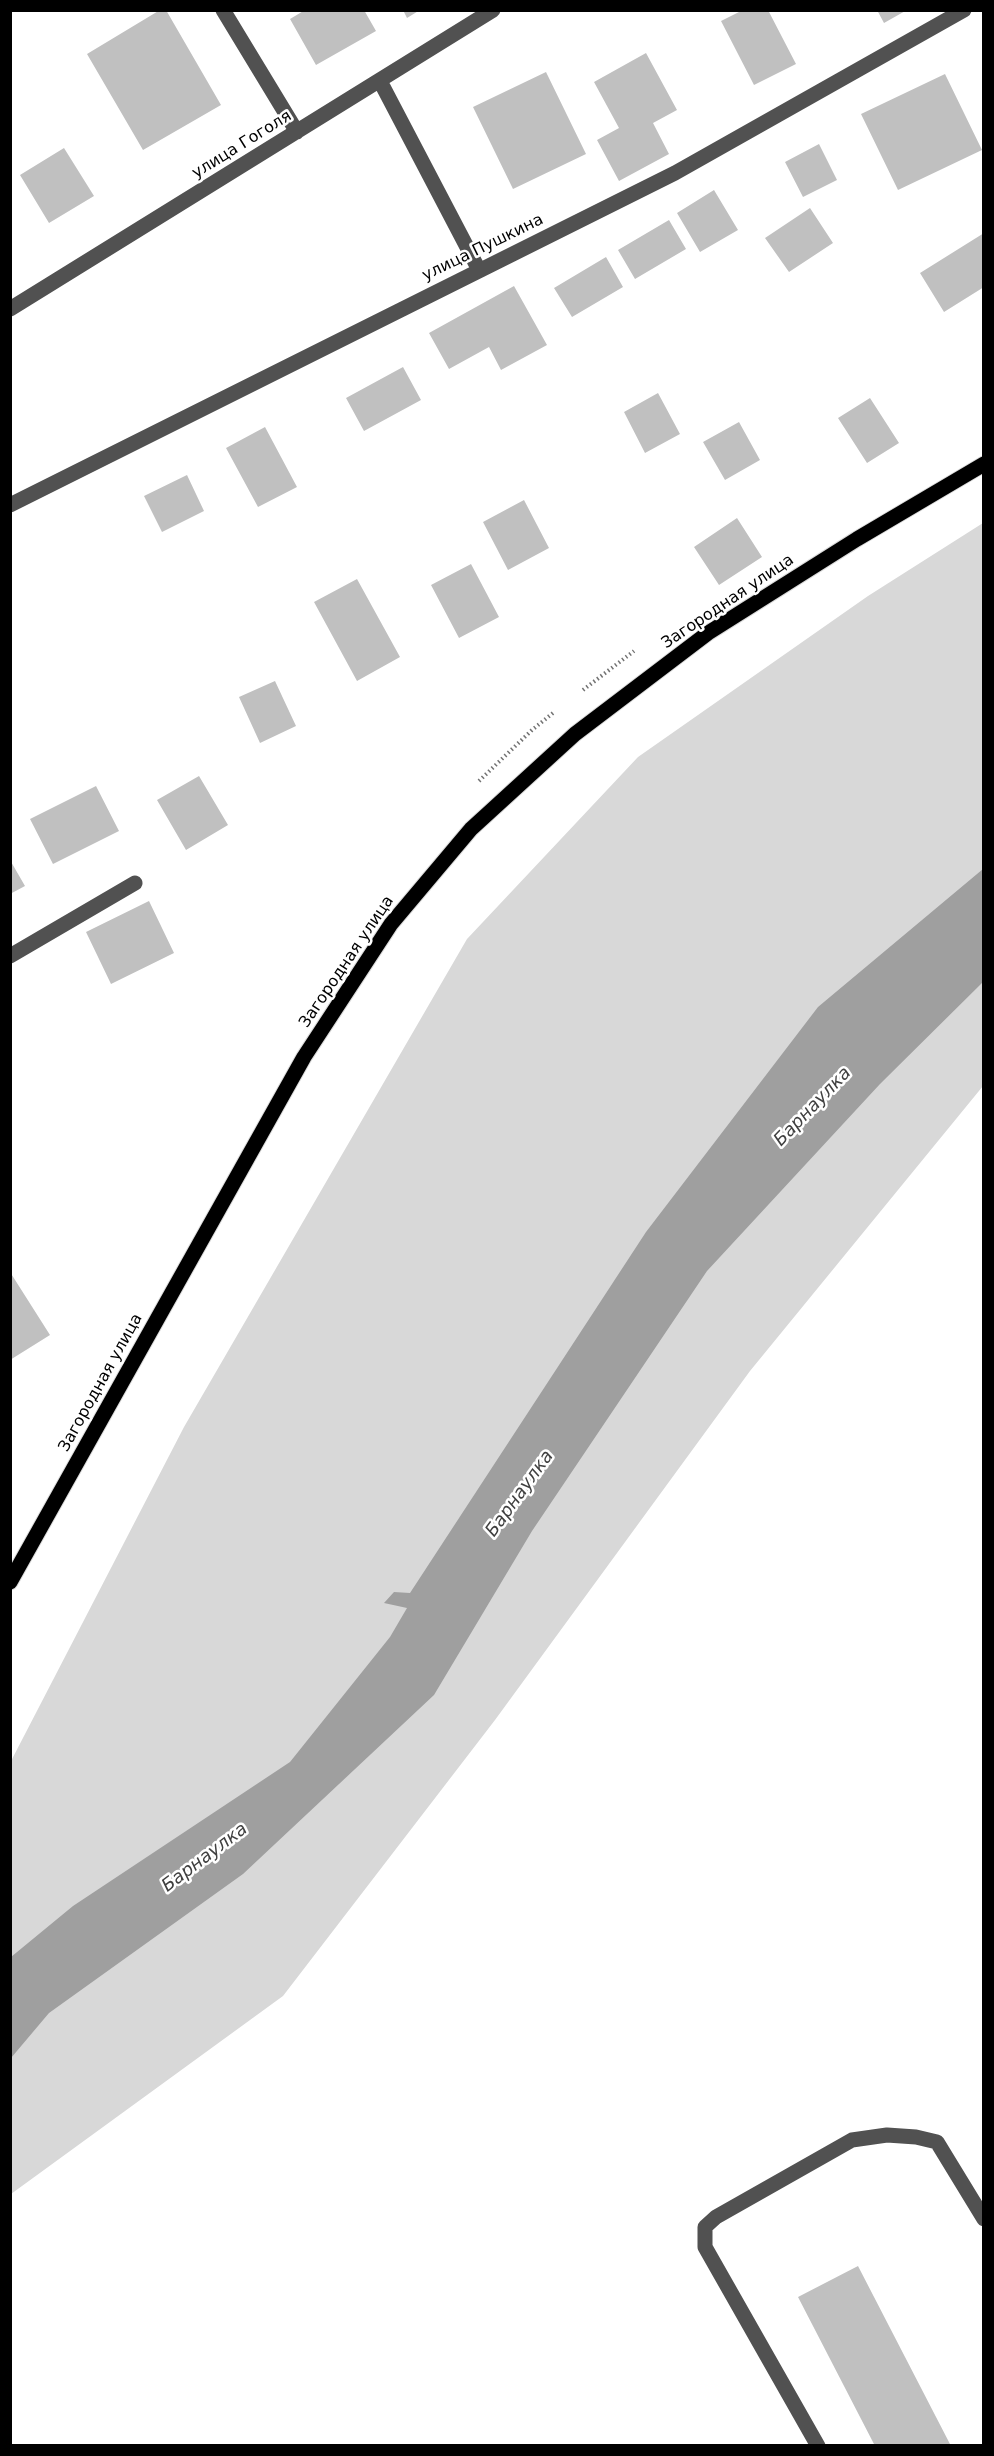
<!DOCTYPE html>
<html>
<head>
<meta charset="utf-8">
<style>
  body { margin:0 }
  #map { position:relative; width:994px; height:2456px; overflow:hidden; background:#fff; font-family:"DejaVu Sans",sans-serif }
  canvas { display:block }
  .frame { position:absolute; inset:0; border:12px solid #000; pointer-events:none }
</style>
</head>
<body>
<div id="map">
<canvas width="994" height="2456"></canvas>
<div class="frame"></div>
</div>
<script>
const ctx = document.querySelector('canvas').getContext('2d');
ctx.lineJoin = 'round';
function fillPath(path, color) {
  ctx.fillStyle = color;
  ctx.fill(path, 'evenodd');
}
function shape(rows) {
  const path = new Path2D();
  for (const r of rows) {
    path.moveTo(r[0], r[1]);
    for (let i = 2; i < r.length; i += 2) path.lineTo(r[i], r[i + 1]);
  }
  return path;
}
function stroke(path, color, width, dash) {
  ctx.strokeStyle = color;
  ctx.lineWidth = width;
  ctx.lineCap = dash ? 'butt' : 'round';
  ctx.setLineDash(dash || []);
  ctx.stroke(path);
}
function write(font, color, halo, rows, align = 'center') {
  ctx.font = font + ' "DejaVu Sans",sans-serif';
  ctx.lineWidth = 5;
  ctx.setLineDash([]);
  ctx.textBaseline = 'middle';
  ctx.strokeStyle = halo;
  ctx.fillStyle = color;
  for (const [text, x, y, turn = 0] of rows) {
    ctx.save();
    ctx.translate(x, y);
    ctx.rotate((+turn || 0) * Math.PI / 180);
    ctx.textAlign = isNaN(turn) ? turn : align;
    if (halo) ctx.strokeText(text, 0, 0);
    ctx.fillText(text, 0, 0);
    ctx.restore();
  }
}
const green = shape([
  [983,523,983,1086,750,1371,495,1720,283,1996,11,2194,10,1763,184,1427,467,939,638,757,868,596]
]);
const water = shape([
  [983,869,983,982,880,1084,707,1271,532,1531,434,1695,243,1874,49,2013,11,2058,11,1957,73,1906,290,1762,390,1637,407,1608,384,1603,394,1592,410,1593,646,1232,818,1007]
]);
const building = shape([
  [160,10,166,10,221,105,143,150,87,54],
  [305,10,364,10,376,31,316,65,290,19],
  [403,10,420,10,407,18],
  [743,10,768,10,796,64,754,85,721,21],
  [877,10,907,10,884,23],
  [646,53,677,110,653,123,669,154,619,181,597,140,619,128,594,82],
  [546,72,586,154,513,189,473,107],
  [945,74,982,150,898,190,861,114],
  [819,144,837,180,803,197,785,162],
  [64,148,94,196,49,223,20,175],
  [714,190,738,230,700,252,677,213],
  [810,208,833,243,789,272,765,238],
  [669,220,686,249,635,279,618,250],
  [984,233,984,287,944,312,920,273],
  [606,257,623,287,572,317,554,288],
  [514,286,547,345,501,370,489,347,449,369,429,333],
  [403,367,421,400,364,431,346,398],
  [658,393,680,434,645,453,624,412],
  [870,398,899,443,867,463,838,418],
  [739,422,760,460,725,480,703,442],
  [265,427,297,487,258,507,226,448],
  [187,475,204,511,162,532,144,496],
  [524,500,549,548,508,570,483,522],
  [737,518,762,557,719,585,694,547],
  [471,564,499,617,459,638,431,585],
  [357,579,400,657,357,681,314,602],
  [275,681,296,726,260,743,239,697],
  [199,776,228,825,186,850,157,800],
  [96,786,119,831,53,864,30,819],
  [10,860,25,886,10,894],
  [149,901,174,953,111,984,86,932],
  [10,1272,50,1335,10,1360],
  [858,2266,951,2446,875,2446,798,2297]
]);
const path = shape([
  [583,690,634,651],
  [479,781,532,730,553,713]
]);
const minor = shape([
  [223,10,297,132],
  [380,81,479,270],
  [10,309,493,10],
  [10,505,675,173,964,10],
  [10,956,135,883],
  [818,2446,705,2247,705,2227,716,2217,852,2140,887,2135,916,2137,937,2142,984,2219]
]);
const major = shape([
  [10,1582,304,1057,391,924,471,829,575,734,708,633,857,539,984,464]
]);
const streetNames = [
  ["улица Гоголя",242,145,-32],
  ["улица Пушкина",483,248,-26],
  ["Загородная улица",728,602,-34],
  ["Загородная улица",347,962,-56],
  ["Загородная улица",101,1383,-61]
];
const waterNames = [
  ["Барнаулка",813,1107,-46],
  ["Барнаулка",520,1494,-54],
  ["Барнаулка",205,1858,-37]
];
fillPath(green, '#d8d8d8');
fillPath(water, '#9f9f9f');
fillPath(building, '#c0c0c0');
stroke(major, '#dbdbdb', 17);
stroke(path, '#737373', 4, [1.5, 3]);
stroke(minor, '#515151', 15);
stroke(major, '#000', 15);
write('16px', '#000', '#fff', streetNames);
write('italic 18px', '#404040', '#fff', waterNames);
</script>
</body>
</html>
